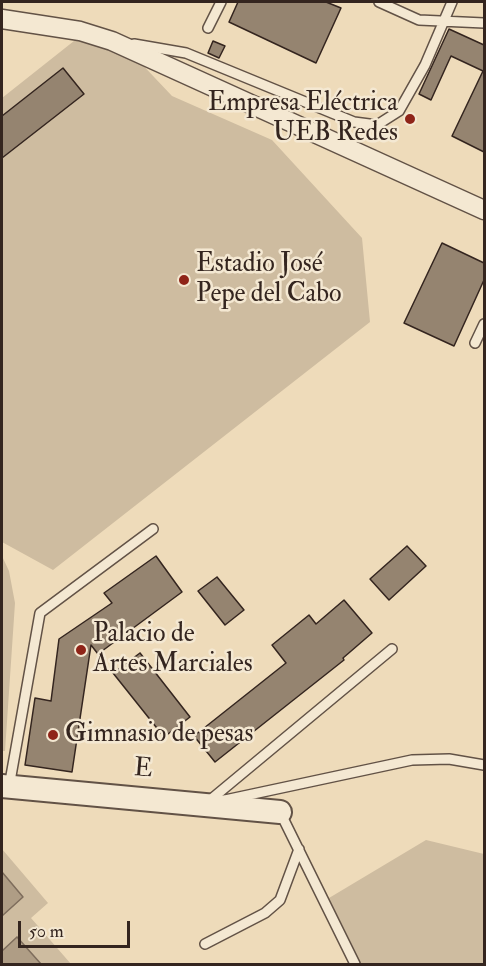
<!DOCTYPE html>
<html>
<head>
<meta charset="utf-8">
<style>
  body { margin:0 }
  #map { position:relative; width:486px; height:966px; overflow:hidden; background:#eedbba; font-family:"IM FELL Double Pica",serif }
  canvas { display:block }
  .frame { position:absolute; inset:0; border:3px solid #34251f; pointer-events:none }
  .scale { position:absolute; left:18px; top:921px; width:112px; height:27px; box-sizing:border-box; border:3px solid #34251f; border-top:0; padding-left:8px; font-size:18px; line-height:21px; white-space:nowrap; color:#34251f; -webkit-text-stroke:4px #f4e8d2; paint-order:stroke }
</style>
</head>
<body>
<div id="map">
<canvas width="486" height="966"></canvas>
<div class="frame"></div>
<div class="scale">50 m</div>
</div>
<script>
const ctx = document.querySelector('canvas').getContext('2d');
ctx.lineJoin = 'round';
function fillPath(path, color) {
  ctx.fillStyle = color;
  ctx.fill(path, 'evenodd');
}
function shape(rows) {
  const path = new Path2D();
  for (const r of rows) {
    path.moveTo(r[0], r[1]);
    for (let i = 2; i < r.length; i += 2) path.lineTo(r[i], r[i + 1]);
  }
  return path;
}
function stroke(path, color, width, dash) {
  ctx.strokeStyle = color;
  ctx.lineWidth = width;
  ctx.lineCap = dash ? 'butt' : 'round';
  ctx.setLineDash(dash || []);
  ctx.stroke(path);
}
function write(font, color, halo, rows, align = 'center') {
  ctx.font = font + ' "IM FELL Double Pica",serif';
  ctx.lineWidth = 5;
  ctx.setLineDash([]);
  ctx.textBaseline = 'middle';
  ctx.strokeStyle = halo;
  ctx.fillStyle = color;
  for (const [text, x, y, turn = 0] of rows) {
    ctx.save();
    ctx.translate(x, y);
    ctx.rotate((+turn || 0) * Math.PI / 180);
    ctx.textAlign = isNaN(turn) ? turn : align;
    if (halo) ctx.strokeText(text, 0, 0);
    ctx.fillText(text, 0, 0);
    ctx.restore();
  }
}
const green = shape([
  [79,37,137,59,172,96,272,140,362,238,370,322,53,570,2,542,2,98],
  [2,556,9,571,15,603,5,751,2,751],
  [426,840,484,854,484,964,361,964,329,898],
  [2,849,48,903,31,918,71,964,2,964]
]);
const water = shape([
  [2,872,23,897,2,916,2,872],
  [17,937,41,964,2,964,2,951,17,937]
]);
const building = shape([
  [238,2,326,2,341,8,316,63,229,22,238,2],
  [449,29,484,45,484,152,452,136,483,71,451,56,431,100,419,94,449,29],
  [213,41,225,46,219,58,208,53,213,41],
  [63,68,84,94,2,158,2,116,63,68],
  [442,243,484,263,484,280,454,346,404,323,442,243],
  [407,546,426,566,389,600,370,579,407,546],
  [156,556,182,592,98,654,91,645,72,772,25,765,35,698,51,701,59,639,112,603,104,593,156,556],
  [217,577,244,610,225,625,198,591,217,577],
  [344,600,372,633,343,658,344,660,215,762,194,736,286,663,272,645,309,615,316,624,344,600],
  [140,653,190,717,164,737,113,673,140,653]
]);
const service = shape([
  [379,2,419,20,484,23],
  [208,28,221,2],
  [134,44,186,53,354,122,377,125,399,111,425,65,452,2],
  [475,343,484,324],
  [9,787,40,613,153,529],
  [225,800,412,760,449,759,484,765],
  [209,801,392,649],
  [280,812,355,964],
  [205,944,265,913,280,900,299,849]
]);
const minor = shape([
  [2,19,80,31,112,41,484,210]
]);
const tertiary = shape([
  [2,786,280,812]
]);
const markers = [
  [410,119,6,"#8f2418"],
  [184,280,6,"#8f2418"],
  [81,650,6,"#8f2418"],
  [53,735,6,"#8f2418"]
];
const poiNames = [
  ["Empresa Eléctrica",398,104,"right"],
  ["UEB Redes",398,134,"right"],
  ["Estadio José",196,265],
  ["Pepe del Cabo",196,295],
  ["Palacio de",93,635],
  ["Artes Marciales",93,665],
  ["Gimnasio de pesas",65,735]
];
const streetNames = [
  ["E",143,770,5]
];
fillPath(green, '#cebca0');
fillPath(water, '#af9d85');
stroke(water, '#7e6d5c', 1.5);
fillPath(building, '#958470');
stroke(building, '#34251f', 1.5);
stroke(service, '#625246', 12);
stroke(minor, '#625246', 21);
stroke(tertiary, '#625246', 26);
stroke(service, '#f4e8d2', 9);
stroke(minor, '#f4e8d2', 18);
stroke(tertiary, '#f4e8d2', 22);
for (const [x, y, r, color] of markers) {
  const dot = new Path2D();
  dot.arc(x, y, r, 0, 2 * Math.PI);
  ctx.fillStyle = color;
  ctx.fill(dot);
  stroke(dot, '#f4e8d2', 2);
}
write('26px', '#34251f', '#f4e8d2', poiNames, 'left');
write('26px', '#34251f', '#f4e8d2', streetNames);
</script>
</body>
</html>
